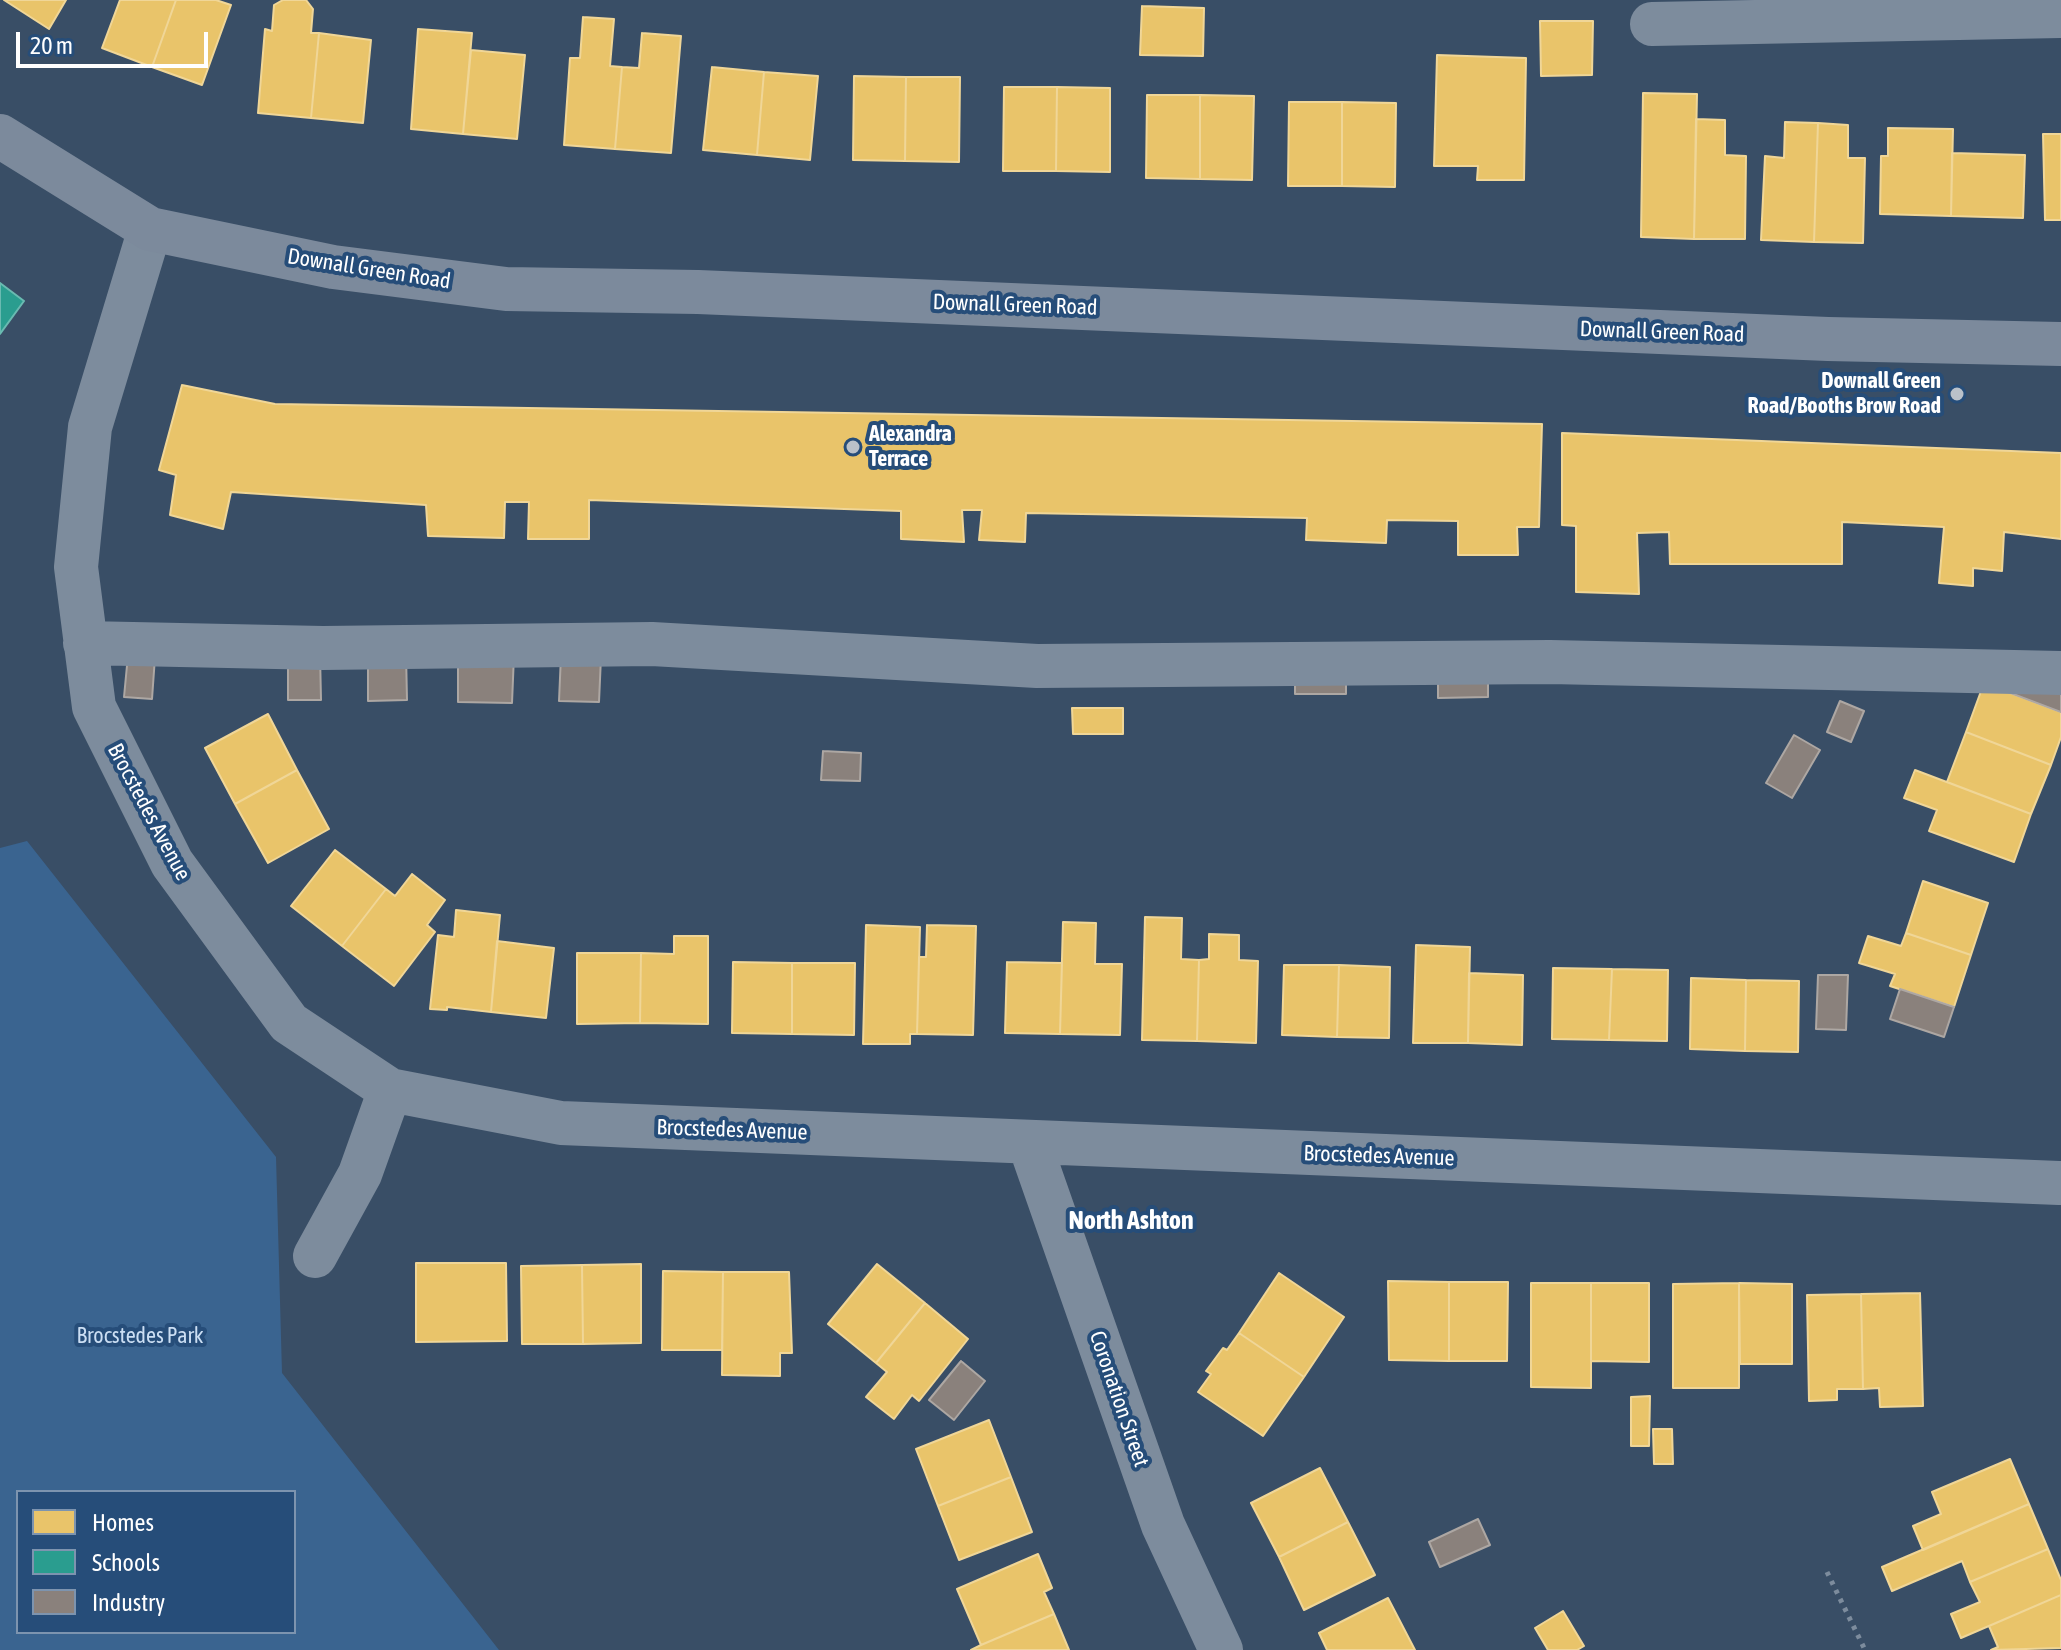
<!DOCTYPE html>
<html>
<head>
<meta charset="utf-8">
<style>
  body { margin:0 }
  #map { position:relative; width:2061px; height:1650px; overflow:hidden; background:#394e66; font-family:"Asap Condensed",sans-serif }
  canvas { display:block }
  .legend { position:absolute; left:16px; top:1490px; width:280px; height:144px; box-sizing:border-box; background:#264d79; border:2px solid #7d94af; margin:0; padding:10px 14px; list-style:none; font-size:24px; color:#fff }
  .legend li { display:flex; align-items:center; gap:16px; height:40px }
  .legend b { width:40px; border:2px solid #7d94af }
  .scale { position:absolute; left:16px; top:32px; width:192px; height:36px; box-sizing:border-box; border:4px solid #fff; border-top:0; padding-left:10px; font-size:24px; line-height:28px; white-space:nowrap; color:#fff; -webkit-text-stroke:6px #264d79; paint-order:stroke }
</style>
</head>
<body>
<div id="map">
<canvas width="2061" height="1650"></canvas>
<ul class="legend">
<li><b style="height:22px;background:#e9c46a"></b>Homes</li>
<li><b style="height:22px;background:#2a9d8f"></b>Schools</li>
<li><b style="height:22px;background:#8a817c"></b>Industry</li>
</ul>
<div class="scale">20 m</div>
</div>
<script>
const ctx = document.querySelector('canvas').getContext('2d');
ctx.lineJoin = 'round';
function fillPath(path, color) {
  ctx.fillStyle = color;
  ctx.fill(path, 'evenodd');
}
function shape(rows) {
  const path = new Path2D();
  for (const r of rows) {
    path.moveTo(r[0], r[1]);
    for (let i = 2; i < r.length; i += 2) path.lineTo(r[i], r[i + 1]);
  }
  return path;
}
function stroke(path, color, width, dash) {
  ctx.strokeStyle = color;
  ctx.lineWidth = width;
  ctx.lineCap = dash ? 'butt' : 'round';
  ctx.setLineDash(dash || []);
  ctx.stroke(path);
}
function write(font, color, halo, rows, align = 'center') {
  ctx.font = font + ' "Asap Condensed",sans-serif';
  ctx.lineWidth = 8;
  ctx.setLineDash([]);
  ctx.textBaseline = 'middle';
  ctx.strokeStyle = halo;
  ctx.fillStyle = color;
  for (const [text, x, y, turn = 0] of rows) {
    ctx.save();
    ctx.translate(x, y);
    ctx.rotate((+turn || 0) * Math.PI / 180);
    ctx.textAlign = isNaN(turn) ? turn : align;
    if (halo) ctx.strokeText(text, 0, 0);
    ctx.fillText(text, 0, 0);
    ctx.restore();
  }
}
const green = shape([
  [27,841,276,1157,282,1373,499,1650,0,1650,0,848],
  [18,1492,294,1492,294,1632,18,1632]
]);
const homes = shape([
  [4,0,66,0,49,29,4,0],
  [120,0,176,0,152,67,102,48,120,0],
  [176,0,216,0,231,5,202,85,152,67,176,0],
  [283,0,306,0,313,9,311,33,319,33,311,118,258,113,265,29,272,31,274,5,283,0],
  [1142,6,1204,8,1203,56,1140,55,1142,6],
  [583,17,614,19,610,66,622,67,615,149,564,145,570,58,580,58,583,17],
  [1540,21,1593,21,1592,75,1541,76,1540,21],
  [418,29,472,33,463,134,411,129,418,29],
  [319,33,371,40,363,123,311,118,319,33],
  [642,33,681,36,671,153,615,149,622,67,639,68,642,33],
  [471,50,525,55,517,139,463,134,471,50],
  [1437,55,1526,58,1524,180,1477,180,1478,166,1434,166,1437,55],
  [712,67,764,72,757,155,703,150,712,67],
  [764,72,818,76,810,160,757,155,764,72],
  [854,76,906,77,905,161,853,160,854,76],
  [906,77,960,77,959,162,905,161,906,77],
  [1004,87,1057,87,1056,171,1003,171,1004,87],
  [1057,87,1110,88,1110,172,1056,171,1057,87],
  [1643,93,1697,94,1694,239,1641,237,1643,93],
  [1147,95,1200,95,1200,179,1146,178,1147,95],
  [1200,95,1254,96,1252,180,1200,179,1200,95],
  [1289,102,1342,102,1342,186,1288,186,1289,102],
  [1342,102,1396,103,1395,187,1342,186,1342,102],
  [1696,119,1725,120,1725,155,1746,156,1745,239,1694,239,1696,119],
  [1785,122,1818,123,1814,242,1761,240,1765,156,1784,158,1785,122],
  [1818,123,1848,125,1848,158,1865,158,1863,243,1814,242,1818,123],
  [1888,128,1953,129,1951,216,1880,214,1881,156,1888,156,1888,128],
  [2043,134,2061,134,2061,220,2045,220,2043,134],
  [1952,153,2025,155,2023,218,1951,216,1952,153],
  [182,385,275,404,1542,424,1539,527,1517,527,1518,555,1458,555,1458,521,1387,520,1386,543,1306,540,1307,518,1026,513,1025,542,979,540,982,510,962,510,964,542,901,539,901,511,589,500,589,539,528,539,529,502,505,502,504,538,428,536,426,505,231,492,223,529,170,515,176,475,159,470,182,385],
  [1562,433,2061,453,2061,539,2004,532,2002,571,1973,568,1973,586,1939,583,1944,527,1842,522,1842,564,1670,564,1669,532,1637,533,1639,594,1576,592,1576,526,1562,525,1562,433],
  [1984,683,2061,712,2061,737,2051,765,1966,732,1984,683],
  [1072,708,1123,708,1123,734,1073,734,1072,708],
  [268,714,297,770,235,804,205,748,268,714],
  [1966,732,2051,765,2031,814,1947,782,1966,732],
  [297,770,329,829,268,863,235,804,297,770],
  [1915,770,2031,814,2014,862,1929,831,1937,810,1904,798,1915,770],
  [335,850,386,889,342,946,291,906,335,850],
  [412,874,445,900,427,925,435,932,394,986,342,946,386,889,395,896,412,874],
  [1923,881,1988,903,1971,955,1906,933,1923,881],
  [456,910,500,915,491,1012,447,1007,447,1010,430,1009,438,935,454,937,456,910],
  [1145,917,1182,918,1181,959,1199,960,1197,1041,1142,1040,1145,917],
  [1063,922,1096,923,1095,964,1122,964,1120,1035,1060,1034,1063,922],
  [866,925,920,927,917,1034,910,1034,910,1044,863,1044,866,925],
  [927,925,976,926,973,1035,917,1034,919,957,926,957,927,925],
  [1906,933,1971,955,1954,1007,1890,986,1895,974,1859,963,1868,936,1901,946,1906,933],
  [1209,934,1239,935,1239,960,1258,961,1256,1043,1197,1041,1199,960,1209,959,1209,934],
  [674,936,708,936,708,1024,640,1023,641,953,674,954,674,936],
  [497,941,554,948,546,1018,491,1012,497,941],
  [1416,945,1470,947,1468,1043,1413,1043,1416,945],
  [577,953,641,953,640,1023,577,1024,577,953],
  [733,962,792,963,792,1034,732,1033,733,962],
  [1007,962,1062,963,1060,1034,1005,1033,1007,962],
  [792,963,855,963,854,1035,792,1034,792,963],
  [1284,965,1339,965,1337,1037,1282,1035,1284,965],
  [1339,965,1390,967,1389,1038,1337,1037,1339,965],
  [1553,968,1612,969,1609,1040,1552,1039,1553,968],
  [1612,969,1668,970,1667,1041,1609,1040,1612,969],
  [1469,973,1523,975,1522,1045,1468,1043,1469,973],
  [1691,978,1746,980,1745,1051,1690,1049,1691,978],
  [1746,980,1799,981,1798,1052,1745,1051,1746,980],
  [416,1263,506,1263,507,1341,416,1342,416,1263],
  [641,1264,641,1343,583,1344,582,1265,641,1264],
  [877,1264,925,1303,876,1363,828,1324,877,1264],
  [582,1265,583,1344,522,1344,521,1266,582,1265],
  [663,1271,723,1272,722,1350,662,1350,663,1271],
  [723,1272,789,1272,792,1353,780,1353,780,1376,722,1375,723,1272],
  [1279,1273,1344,1317,1304,1377,1239,1333,1279,1273],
  [1388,1281,1449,1282,1449,1361,1389,1360,1388,1281],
  [1449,1282,1508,1282,1507,1361,1449,1361,1449,1282],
  [1531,1283,1591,1283,1591,1388,1531,1387,1531,1283],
  [1591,1283,1649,1283,1649,1362,1591,1361,1591,1283],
  [1739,1283,1792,1284,1792,1364,1740,1364,1739,1283],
  [1739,1283,1739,1388,1673,1388,1673,1284,1739,1283],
  [1920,1293,1923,1406,1880,1407,1879,1388,1863,1389,1861,1294,1920,1293],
  [1861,1294,1863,1389,1837,1389,1837,1400,1809,1401,1807,1295,1861,1294],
  [925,1303,968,1339,919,1401,912,1395,894,1419,866,1397,887,1372,876,1363,925,1303],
  [1239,1333,1304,1377,1263,1436,1198,1392,1211,1374,1206,1371,1223,1348,1227,1350,1239,1333],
  [1650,1396,1649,1446,1631,1446,1631,1397,1650,1396],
  [989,1420,1011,1477,938,1506,916,1449,989,1420],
  [1653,1429,1672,1429,1673,1464,1654,1464,1653,1429],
  [2010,1459,2029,1504,1923,1550,1913,1526,1941,1514,1932,1492,2010,1459],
  [1320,1468,1348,1522,1279,1557,1251,1503,1320,1468],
  [1011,1477,1032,1532,959,1560,938,1506,1011,1477],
  [2029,1504,2048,1549,1970,1582,1962,1561,1892,1591,1882,1567,2029,1504],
  [1348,1522,1375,1575,1304,1610,1279,1557,1348,1522],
  [2048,1549,2061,1580,2061,1595,1961,1638,1951,1614,1980,1602,1970,1582,2048,1549],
  [1038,1554,1052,1588,1044,1592,1054,1614,981,1645,957,1589,1038,1554],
  [2061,1595,2061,1648,1991,1650,1998,1647,1989,1626,2061,1595],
  [1388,1598,1415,1650,1327,1650,1319,1633,1388,1598],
  [1563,1611,1584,1646,1577,1650,1548,1650,1535,1628,1563,1611],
  [1054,1614,1069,1650,971,1650,981,1645,1054,1614]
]);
const schools = shape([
  [0,283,24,301,0,334,0,283]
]);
const industry = shape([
  [368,653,406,653,407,700,368,701,368,653],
  [320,654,321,700,288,700,288,655,320,654],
  [128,655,155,657,152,699,124,697,128,655],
  [458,655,514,655,512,703,458,702,458,655],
  [561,655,601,657,599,702,559,701,561,655],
  [1295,668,1346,668,1346,694,1295,694,1295,668],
  [1438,672,1488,672,1488,697,1438,698,1438,672],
  [1984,683,2061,691,2061,712,1984,683],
  [1840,701,1864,711,1851,742,1827,732,1840,701],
  [1794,735,1820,750,1792,798,1766,783,1794,735],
  [823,751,861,753,860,781,821,780,823,751],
  [1818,975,1848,975,1846,1030,1816,1029,1818,975],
  [1900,989,1954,1007,1944,1037,1890,1019,1900,989],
  [961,1361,985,1381,954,1420,929,1400,961,1361],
  [1478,1519,1490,1545,1440,1567,1429,1542,1478,1519]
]);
const path = shape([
  [1827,1572,1865,1650]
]);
const minor = shape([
  [1652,24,2061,16],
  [150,229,90,427,76,567,94,707,172,863,289,1023,390,1090,561,1123,2059,1183],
  [85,643,323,648,652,644,1037,666,1550,662,2061,673],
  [1029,1142,1163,1525,1221,1650],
  [315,1256,360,1174,390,1090]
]);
const major = shape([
  [0,136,150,229,333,267,506,289,698,292,1828,339,2061,344]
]);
const markers = [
  [1957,394,8,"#bac1c9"],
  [853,447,8,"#bac1c9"]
];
const streetNames = [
  ["Downall Green Road",369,269,9],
  ["Downall Green Road",1015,305,2],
  ["Downall Green Road",1662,332,2],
  ["Brocstedes Avenue",149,812,62],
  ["Brocstedes Avenue",732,1130,2],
  ["Brocstedes Avenue",1379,1156,2],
  ["Coronation Street",1119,1399,71]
];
const poiNames = [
  ["Downall Green",1941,381],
  ["Road/Booths Brow Road",1941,406],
  ["Alexandra",869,434,"left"],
  ["Terrace",869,459,"left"]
];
const parkNames = [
  ["Brocstedes Park",140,1336]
];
const quarterNames = [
  ["North Ashton",1131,1221]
];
fillPath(green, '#3a6490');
fillPath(homes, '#e9c46a');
stroke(homes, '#f0d697', 2);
fillPath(schools, '#2a9d8f');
stroke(schools, '#6abab1', 2);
fillPath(industry, '#8a817c');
stroke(industry, '#ada7a3', 2);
stroke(path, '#7d8c9d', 5, [4, 6]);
stroke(minor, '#7d8c9d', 44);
stroke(major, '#7c8a9c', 44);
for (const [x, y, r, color] of markers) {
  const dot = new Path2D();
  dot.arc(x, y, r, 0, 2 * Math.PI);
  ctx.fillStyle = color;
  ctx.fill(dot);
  stroke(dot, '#264d79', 3);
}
write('22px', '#fff', '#264d79', streetNames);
write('bold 22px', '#fff', '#264d79', poiNames, 'right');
write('22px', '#cbdef3', '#264d79', parkNames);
write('bold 26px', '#fff', '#264d79', quarterNames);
</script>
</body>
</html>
